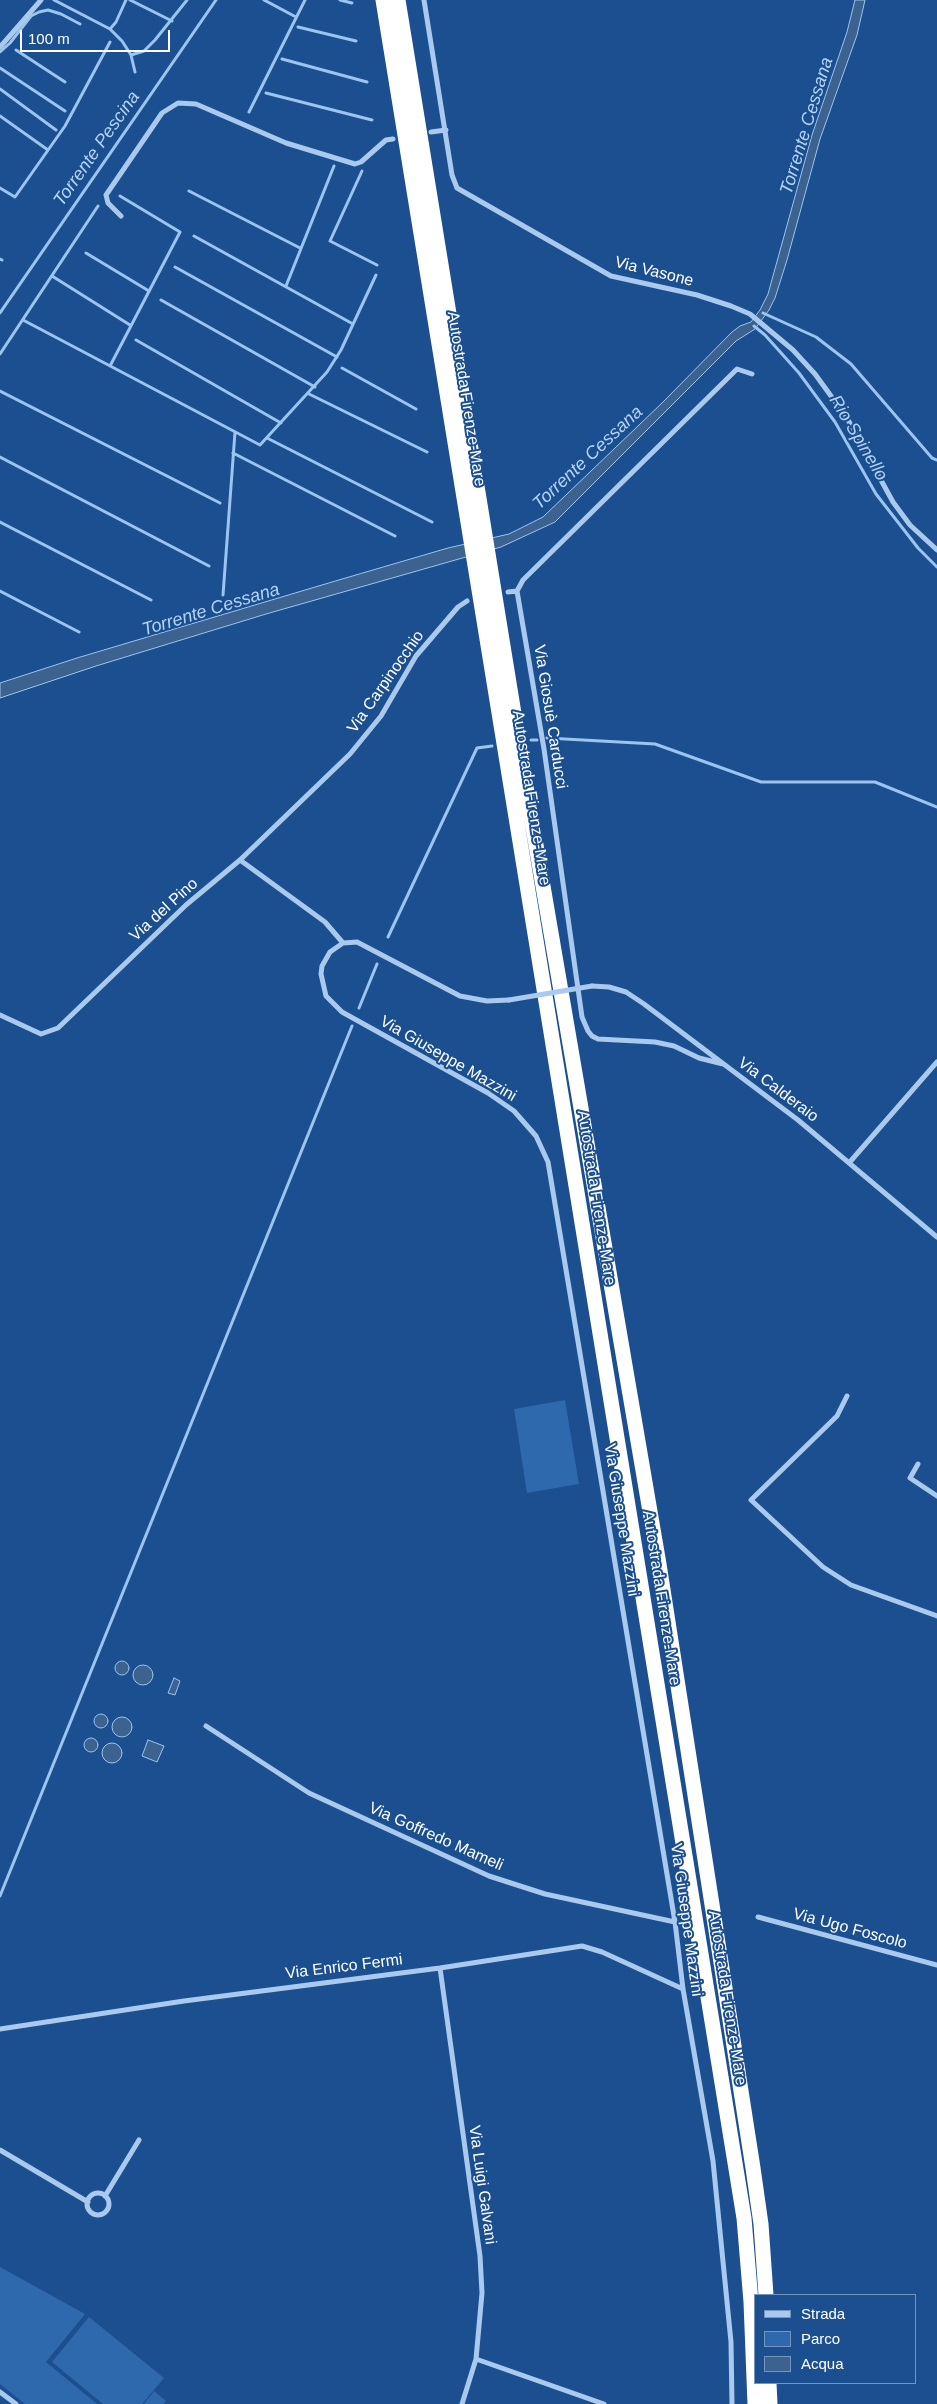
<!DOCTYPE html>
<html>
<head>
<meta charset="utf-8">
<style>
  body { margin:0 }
  #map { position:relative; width:937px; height:2404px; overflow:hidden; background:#1b4f8f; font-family:Helvetica,sans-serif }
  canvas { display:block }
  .legend { position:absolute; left:754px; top:2294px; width:162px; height:90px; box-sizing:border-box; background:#1b4f8f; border:1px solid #7695bc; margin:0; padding:6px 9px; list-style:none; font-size:15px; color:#fff }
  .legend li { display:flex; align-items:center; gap:10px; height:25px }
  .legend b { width:25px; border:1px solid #7695bc }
  .scale { position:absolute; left:20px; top:30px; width:150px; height:22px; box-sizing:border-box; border:2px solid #fff; border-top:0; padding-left:6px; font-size:15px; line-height:18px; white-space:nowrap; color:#fff; -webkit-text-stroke:4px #1b4f8f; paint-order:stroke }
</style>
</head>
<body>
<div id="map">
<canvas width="937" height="2404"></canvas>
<ul class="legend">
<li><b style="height:6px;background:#a9c9ee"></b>Strada</li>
<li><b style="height:14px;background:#2e69ad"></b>Parco</li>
<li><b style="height:14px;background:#3c6290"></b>Acqua</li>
</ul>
<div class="scale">100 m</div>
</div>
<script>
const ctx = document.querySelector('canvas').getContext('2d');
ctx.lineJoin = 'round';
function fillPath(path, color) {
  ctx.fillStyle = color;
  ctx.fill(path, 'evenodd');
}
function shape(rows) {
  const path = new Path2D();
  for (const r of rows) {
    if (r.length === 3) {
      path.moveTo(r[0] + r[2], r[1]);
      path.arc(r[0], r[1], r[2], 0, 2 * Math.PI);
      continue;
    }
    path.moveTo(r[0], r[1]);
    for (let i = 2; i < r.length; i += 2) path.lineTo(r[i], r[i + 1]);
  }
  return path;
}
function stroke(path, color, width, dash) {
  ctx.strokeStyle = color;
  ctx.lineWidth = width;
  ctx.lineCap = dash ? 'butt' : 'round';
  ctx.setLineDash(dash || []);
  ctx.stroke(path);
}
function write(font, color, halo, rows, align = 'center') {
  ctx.font = font + ' Helvetica,sans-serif';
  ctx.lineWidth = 4;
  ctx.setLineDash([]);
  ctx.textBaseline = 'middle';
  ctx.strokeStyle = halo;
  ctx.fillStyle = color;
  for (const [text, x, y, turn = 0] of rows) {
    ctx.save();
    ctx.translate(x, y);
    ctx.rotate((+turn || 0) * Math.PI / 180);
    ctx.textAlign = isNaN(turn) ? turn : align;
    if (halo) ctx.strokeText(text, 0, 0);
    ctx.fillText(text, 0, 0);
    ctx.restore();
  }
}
const green = shape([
  [565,1400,579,1484,527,1493,514,1409],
  [0,2267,85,2314,46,2362,97,2404,25,2404,0,2384],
  [89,2317,164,2378,142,2404,103,2404,52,2362],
  [154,2391,166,2401,163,2404,144,2404]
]);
const water = shape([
  [855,0,865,0,857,35,820,139,787,260,775,298,769,310,755,329,736,341,555,522,501,547,266,614,96,666,0,698,0,683,77,658,332,582,448,548,509,534,543,517,663,402,732,332,740,326,751,322,760,310,768,294,812,135,847,32,855,0],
  [122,1668,7],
  [143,1675,10],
  [174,1678,180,1681,175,1695,168,1693,174,1678],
  [101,1721,7],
  [122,1727,10],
  [91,1745,7],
  [148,1740,164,1746,157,1762,142,1756,148,1740],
  [112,1753,10]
]);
const stream = shape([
  [54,0,110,29,122,41,131,55,135,72],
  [130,0,172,21],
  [264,0,296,17],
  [340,0,352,3],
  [298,27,356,41],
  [110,29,116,22,126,0],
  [16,50,65,82],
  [0,52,10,43,31,16,39,12,48,10,61,14,80,24],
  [131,55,144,51,155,40,187,0],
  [282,59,367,82],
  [0,68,65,111],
  [0,89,56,130],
  [266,93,372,120],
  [249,112,305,0],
  [0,116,48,150],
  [362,171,330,241,377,265],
  [0,188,15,197,65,126,110,42],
  [189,191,300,248],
  [194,236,353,324],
  [86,253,149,291],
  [0,259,2,260],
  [175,267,337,357],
  [52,276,130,325],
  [286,286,334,166],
  [161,300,315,387],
  [0,313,216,0],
  [763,313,816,337,851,364,932,458,937,460],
  [23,320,260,445,327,372,341,350,376,275],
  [754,326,765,335,799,373,835,422,876,494,918,548,937,567],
  [136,340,281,423],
  [0,354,98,206],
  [110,366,180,232,120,196],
  [342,368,416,409],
  [0,391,220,503],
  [309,394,427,452],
  [267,438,432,522],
  [233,453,395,536],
  [0,457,209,566],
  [0,522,151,600],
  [0,591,79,632],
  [223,595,235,432],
  [547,738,655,744,761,782,875,782,937,807],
  [531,740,537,740],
  [388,937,477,748,492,746],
  [359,1008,377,964],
  [0,1896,352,1026]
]);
const minor = shape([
  [424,0,452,175,457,188,611,276,697,295,731,306,750,314,793,350,815,374,847,418,893,502,910,525,937,550],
  [0,47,41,0],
  [431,132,446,130],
  [121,216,108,203,106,195,162,113,178,103,196,104,286,143,355,164,361,162,386,140,393,139],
  [508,592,517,591],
  [240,860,325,922,343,943],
  [592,986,609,987,626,992,644,1004,798,1120,937,1237],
  [509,1000,487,1001,460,996,357,942,343,943,330,952,322,966,321,974,326,996,342,1012,488,1093,514,1111,536,1136,548,1162,675,1922,683,1989,713,2161,731,2342,732,2404],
  [0,1015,41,1034,58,1028,186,905,240,860,350,754,381,716,416,656,458,607,467,601],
  [723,1064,699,1058,674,1046,655,1042,598,1039,592,1036,588,1031,582,1017,544,749,517,591,523,580,737,369,752,374],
  [849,1163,937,1062],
  [847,1396,837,1416,751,1500,823,1567,851,1585,937,1616],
  [918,1464,910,1478,937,1496],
  [206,1726,309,1793,489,1876,545,1894,675,1922],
  [758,1917,937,1965],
  [440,1968,480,2256,482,2293,476,2359,462,2404],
  [0,2029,184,2001,440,1968,582,1946,602,1952,683,1989],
  [0,2150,88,2202],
  [98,2204,11],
  [105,2196,139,2140],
  [476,2359,604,2404],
  [0,2392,16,2404]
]);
const motorway = shape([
  [383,0,744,2218,751,2302,755,2404],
  [398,0,524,775,659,1564,753,2168,761,2224,766,2295],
  [769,2383,770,2404]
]);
const minorBridge = shape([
  [509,1000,592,986]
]);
const streetNames = [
  ["Via Vasone",654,272,14],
  ["Autostrada Firenze-Mare",466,399,81],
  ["Via Carpinocchio",386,682,-55],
  ["Via Giosuè Carducci",550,717,81],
  ["Autostrada Firenze-Mare",531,798,81],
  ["Via del Pino",164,910,-42],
  ["Via Giuseppe Mazzini",448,1059,30],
  ["Via Calderaio",778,1090,37],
  ["Autostrada Firenze-Mare",596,1198,81],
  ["Via Giuseppe Mazzini",621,1520,81],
  ["Autostrada Firenze-Mare",661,1598,81],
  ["Via Goffredo Mameli",436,1837,24],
  ["Via Giuseppe Mazzini",686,1920,82],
  ["Via Ugo Foscolo",850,1929,15],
  ["Via Enrico Fermi",344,1967,-7],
  ["Autostrada Firenze-Mare",727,1998,81],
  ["Via Luigi Galvani",482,2185,82]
];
const waterNames = [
  ["Torrente Cessana",807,126,-73],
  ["Torrente Pescina",97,149,-55],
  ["Rio Spinello",858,438,59],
  ["Torrente Cessana",588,458,-43],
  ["Torrente Cessana",211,610,-17]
];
fillPath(green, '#2e69ad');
fillPath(water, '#3c6290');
stroke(water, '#9cc4f0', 1);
stroke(stream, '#9cc4f0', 3);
stroke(minor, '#a9c9ee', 5);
stroke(motorway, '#fff', 15);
stroke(minorBridge, '#a9c9ee', 5);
write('16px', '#fff', '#1b4f8f', streetNames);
write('italic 18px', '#b5d3f5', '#1b4f8f', waterNames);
</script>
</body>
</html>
